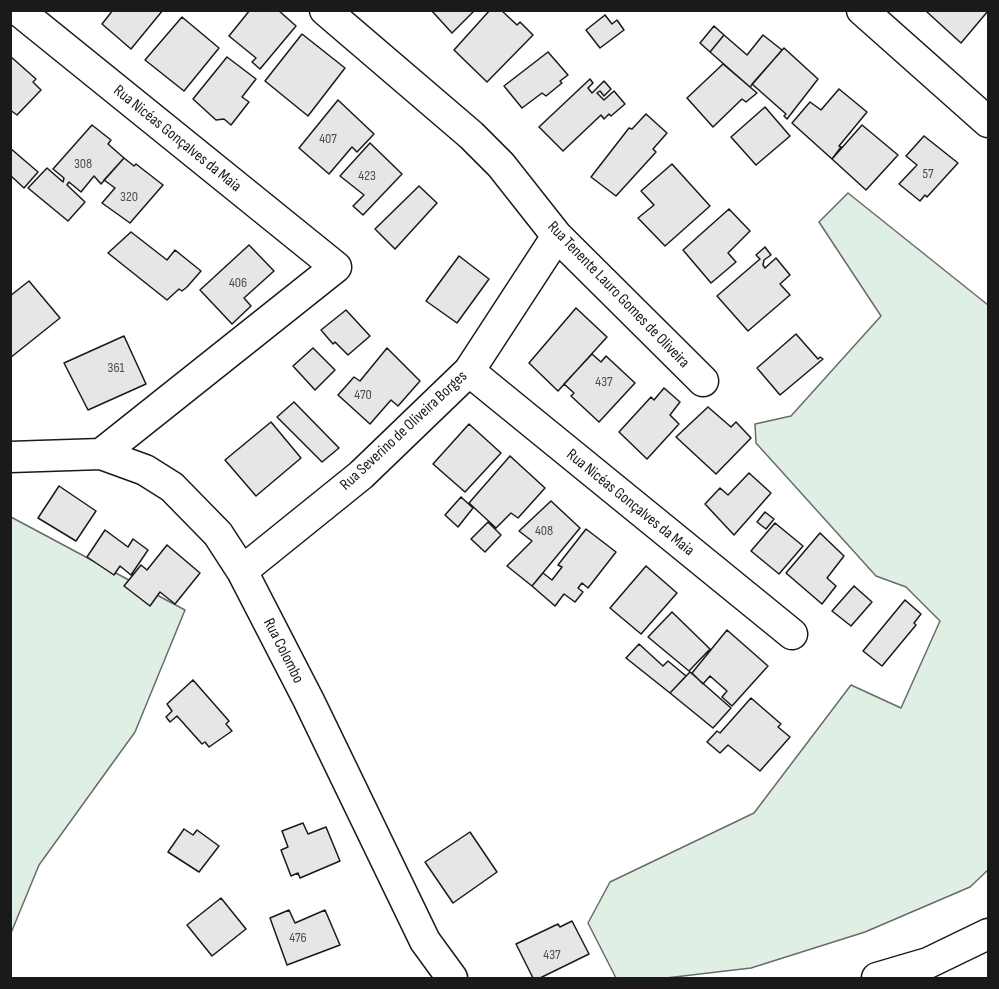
<!DOCTYPE html>
<html>
<head>
<meta charset="utf-8">
<style>
  body { margin:0 }
  #map { position:relative; width:999px; height:989px; overflow:hidden; background:#fff; font-family:"Sofia Sans Condensed",sans-serif }
  canvas { display:block }
  .frame { position:absolute; inset:0; border:12px solid #1a1a1a; pointer-events:none }
</style>
</head>
<body>
<div id="map">
<canvas width="999" height="989"></canvas>
<div class="frame"></div>
</div>
<script>
const ctx = document.querySelector('canvas').getContext('2d');
ctx.lineJoin = 'round';
function fillPath(path, color) {
  ctx.fillStyle = color;
  ctx.fill(path, 'evenodd');
}
function shape(rows) {
  const path = new Path2D();
  for (const r of rows) {
    path.moveTo(r[0], r[1]);
    for (let i = 2; i < r.length; i += 2) path.lineTo(r[i], r[i + 1]);
  }
  return path;
}
function stroke(path, color, width, dash) {
  ctx.strokeStyle = color;
  ctx.lineWidth = width;
  ctx.lineCap = dash ? 'butt' : 'round';
  ctx.setLineDash(dash || []);
  ctx.stroke(path);
}
function write(font, color, halo, rows, align = 'center') {
  ctx.font = font + ' "Sofia Sans Condensed",sans-serif';
  ctx.lineWidth = 4.5;
  ctx.setLineDash([]);
  ctx.textBaseline = 'middle';
  ctx.strokeStyle = halo;
  ctx.fillStyle = color;
  for (const [text, x, y, turn = 0] of rows) {
    ctx.save();
    ctx.translate(x, y);
    ctx.rotate((+turn || 0) * Math.PI / 180);
    ctx.textAlign = isNaN(turn) ? turn : align;
    if (halo) ctx.strokeText(text, 0, 0);
    ctx.fillText(text, 0, 0);
    ctx.restore();
  }
}
const green = shape([
  [848,193,988,305,988,870,970,887,865,932,751,968,666,978,616,978,588,923,610,882,754,813,851,685,901,708,940,621,906,587,876,576,756,443,755,424,791,416,881,316,819,222,848,193],
  [11,517,185,610,135,732,39,865,11,933,11,517]
]);
const building = shape([
  [113,10,163,10,131,49,102,24,113,10],
  [250,10,278,10,296,26,260,69,252,62,256,58,229,36,250,10],
  [431,10,475,10,452,33,431,10],
  [490,10,501,10,517,25,520,22,533,35,487,82,454,50,490,10],
  [928,10,988,10,988,11,961,43,927,12,928,10],
  [605,15,612,24,617,20,624,30,600,48,586,30,605,15],
  [182,17,219,48,184,91,145,60,182,17],
  [714,26,724,35,710,52,700,43,714,26],
  [302,34,345,68,308,116,265,81,302,34],
  [724,35,747,55,763,35,782,50,750,87,710,52,724,35],
  [784,48,818,79,787,119,784,116,786,114,752,84,784,48],
  [548,52,568,75,560,81,562,83,546,96,542,93,522,108,504,86,548,52],
  [10,56,36,79,33,82,41,90,17,115,10,110,10,56],
  [227,57,256,79,242,97,249,102,231,125,224,119,216,120,193,99,227,57],
  [723,64,757,93,746,102,742,99,713,127,687,98,723,64],
  [590,79,593,83,588,88,592,93,604,81,611,89,604,96,600,91,597,93,604,100,614,91,625,104,611,116,609,114,604,119,601,115,563,151,539,127,590,79],
  [839,89,867,112,839,146,841,147,832,159,792,123,810,102,821,110,839,89],
  [338,100,374,134,357,152,352,147,329,174,299,148,338,100],
  [765,107,790,136,756,165,731,137,765,107],
  [646,114,667,133,653,149,656,152,616,196,591,177,629,128,632,129,646,114],
  [92,125,111,140,108,144,124,158,101,184,94,176,81,192,69,182,67,185,85,202,68,221,28,188,47,168,63,182,64,178,53,169,92,125],
  [862,125,898,155,866,190,832,159,862,125],
  [924,136,958,163,927,197,925,195,920,201,899,184,917,165,906,156,924,136],
  [370,143,402,174,363,215,353,206,364,195,340,176,370,143],
  [10,148,38,172,24,188,10,175,10,148],
  [124,158,134,166,136,164,163,185,130,223,102,203,115,188,104,180,124,158],
  [672,164,710,206,665,246,638,218,654,205,641,191,672,164],
  [419,186,437,203,395,249,375,229,419,186],
  [729,209,750,231,728,253,736,262,711,283,683,250,729,209],
  [131,232,167,260,175,250,201,271,187,287,182,291,179,289,167,300,108,253,131,232],
  [249,245,274,271,244,298,251,306,232,324,200,290,249,245],
  [765,247,771,255,764,260,763,265,765,268,776,258,790,275,780,284,790,295,748,331,717,296,760,259,756,255,765,247],
  [459,256,489,279,457,323,426,301,459,256],
  [29,281,60,318,10,358,10,296,29,281],
  [576,308,607,337,558,391,529,363,576,308],
  [346,310,370,336,348,355,335,342,333,344,321,330,346,310],
  [796,334,818,359,820,357,823,359,780,395,757,368,796,334],
  [124,336,146,384,88,410,64,363,124,336],
  [313,348,335,370,315,390,293,366,313,348],
  [387,348,420,381,398,406,391,400,370,424,338,395,354,377,360,381,387,348],
  [592,354,601,362,606,356,635,383,599,422,571,396,574,393,564,384,592,354],
  [664,388,680,402,670,415,679,424,647,459,619,432,651,397,654,400,664,388],
  [294,402,339,448,322,462,277,417,294,402],
  [708,407,731,427,736,422,751,438,716,474,676,437,708,407],
  [271,422,301,458,256,496,225,460,271,422],
  [469,424,501,453,465,492,433,464,469,424],
  [510,456,545,488,518,518,511,513,496,528,469,503,510,456],
  [749,473,771,493,734,535,705,504,720,488,728,495,749,473],
  [59,486,96,511,76,541,38,518,59,486],
  [461,497,473,508,458,527,445,515,461,497],
  [551,501,580,528,532,586,507,566,532,541,519,531,551,501],
  [765,512,774,519,766,529,757,522,765,512],
  [488,522,501,535,485,552,471,539,488,522],
  [775,523,803,546,779,574,751,551,775,523],
  [586,529,616,552,588,588,582,583,578,588,583,592,575,602,564,594,555,606,532,586,543,573,552,580,562,567,558,565,586,529],
  [105,530,128,547,133,539,148,550,131,575,120,566,114,575,87,557,105,530],
  [820,533,844,556,827,578,836,586,822,604,786,573,820,533],
  [167,545,200,573,175,604,160,592,150,606,124,586,141,565,147,570,167,545],
  [646,566,677,593,641,634,610,608,646,566],
  [854,586,872,602,851,626,832,611,854,586],
  [905,600,921,614,914,623,916,625,882,666,863,651,905,600],
  [672,612,710,649,689,671,648,637,672,612],
  [727,630,768,666,732,706,722,697,727,691,710,676,703,684,692,673,727,630],
  [639,644,663,666,668,661,686,676,670,693,626,658,639,644],
  [690,672,731,708,713,728,670,693,690,672],
  [193,680,229,721,226,724,232,731,209,747,205,742,202,744,177,716,170,722,166,717,172,711,167,704,193,680],
  [751,698,781,724,778,727,790,737,760,771,728,745,720,753,707,742,717,731,720,733,751,698],
  [303,823,308,834,326,827,340,861,300,878,298,873,291,876,281,850,288,847,282,831,303,823],
  [184,829,193,835,197,830,219,846,199,872,168,852,184,829],
  [470,832,497,872,453,903,425,862,470,832],
  [221,898,246,929,212,956,187,925,221,898],
  [289,910,295,923,325,910,340,945,287,965,270,918,289,910],
  [572,921,589,954,540,978,533,978,516,944,558,924,560,927,572,921]
]);
const minor = shape([
  [18,10,336,267,101,454],
  [325,10,471,135,501,165,557,236,703,381],
  [862,10,988,122],
  [469,371,792,634],
  [10,457,101,454,145,470,172,487,218,534,242,571,309,701,425,941,452,978],
  [242,571,361,475,469,371,557,236],
  [877,978,928,963,988,934]
]);
const numberNames = [
  ["407",328,139],
  ["308",83,164],
  ["57",928,174],
  ["423",367,176],
  ["320",129,197],
  ["406",238,283],
  ["361",116,368],
  ["437",604,382],
  ["470",363,395],
  ["408",544,531],
  ["476",298,938],
  ["437",552,955]
];
const streetNames = [
  ["Rua Nicéas Gonçalves da Maia",177,139,39],
  ["Rua Tenente Lauro Gomes de Oliveira",618,295,46],
  ["Rua Severino de Oliveira Borges",404,431,-43],
  ["Rua Nicéas Gonçalves da Maia",630,503,39],
  ["Rua Colombo",283,651,63]
];
fillPath(green, '#e0efe3');
stroke(green, '#6a6a6a', 1.5);
fillPath(building, '#e6e6e6');
stroke(building, '#1a1a1a', 1.5);
stroke(minor, '#1a1a1a', 33);
stroke(minor, '#fff', 30);
write('14px', '#4d4d4d', null, numberNames);
write('16px', '#1a1a1a', '#fff', streetNames);
</script>
</body>
</html>
